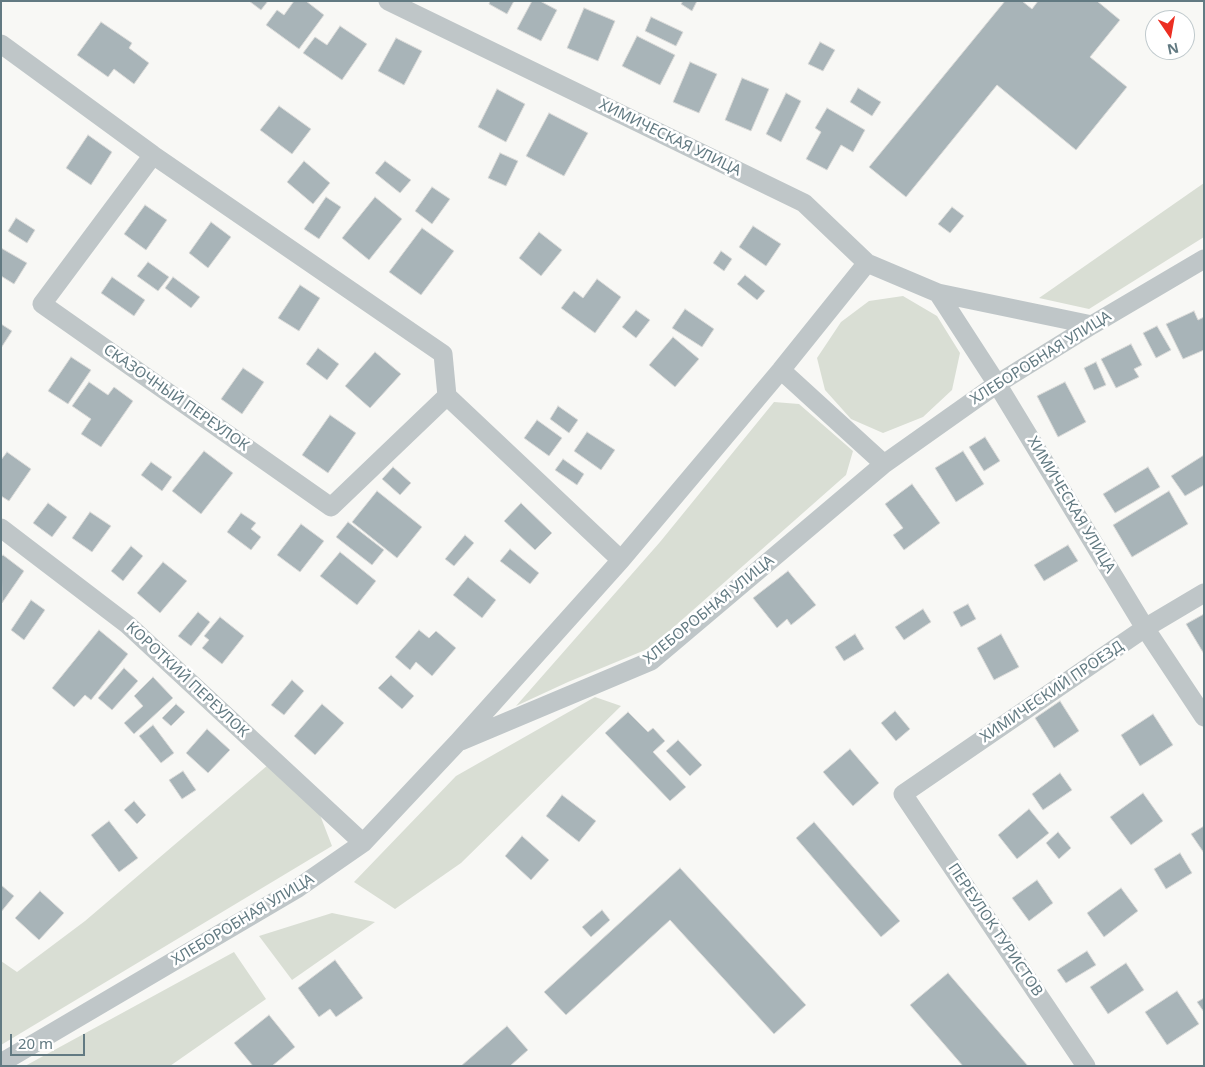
<!DOCTYPE html>
<html>
<head>
<meta charset="utf-8">
<style>
  body { margin:0 }
  #map { position:relative; width:1205px; height:1067px; overflow:hidden; background:#f8f8f5; font-family:"Noto Sans",sans-serif }
  canvas { display:block }
  .frame { position:absolute; inset:0; border:2px solid #627a82; pointer-events:none }
  .north { position:absolute; left:1145px; top:10px; width:50px; height:50px; box-sizing:border-box; background:#fff; border:1px solid #c0cacd; border-radius:50%; rotate:168deg; font-size:14px; font-weight:700; line-height:20px; text-align:center; color:#627a82 }
  .north::after { content:''; display:block; margin:auto; width:18px; height:22px; background:#ec2e22; clip-path:polygon(50% 0,100% 100%,50% 72%,0 100%) }
  .scale { position:absolute; left:10px; top:1034px; width:75px; height:22px; box-sizing:border-box; border:2px solid #627a82; border-top:0; padding-left:6px; font-size:15px; line-height:18px; white-space:nowrap; color:#627a82; -webkit-text-stroke:4px #fff; paint-order:stroke }
</style>
</head>
<body>
<div id="map">
<canvas width="1205" height="1067"></canvas>
<div class="frame"></div>
<div class="north">N</div>
<div class="scale">20 m</div>
</div>
<script>
const ctx = document.querySelector('canvas').getContext('2d');
ctx.lineJoin = 'round';
function fillPath(path, color) {
  ctx.fillStyle = color;
  ctx.fill(path, 'evenodd');
}
function shape(rows) {
  const path = new Path2D();
  for (const r of rows) {
    path.moveTo(r[0], r[1]);
    for (let i = 2; i < r.length; i += 2) path.lineTo(r[i], r[i + 1]);
  }
  return path;
}
function stroke(path, color, width, dash) {
  ctx.strokeStyle = color;
  ctx.lineWidth = width;
  ctx.lineCap = dash ? 'butt' : 'round';
  ctx.setLineDash(dash || []);
  ctx.stroke(path);
}
function write(font, color, halo, rows, align = 'center') {
  ctx.font = font + ' "Noto Sans",sans-serif';
  ctx.lineWidth = 5;
  ctx.setLineDash([]);
  ctx.textBaseline = 'middle';
  ctx.strokeStyle = halo;
  ctx.fillStyle = color;
  for (const [text, x, y, turn = 0] of rows) {
    ctx.save();
    ctx.translate(x, y);
    ctx.rotate((+turn || 0) * Math.PI / 180);
    ctx.textAlign = isNaN(turn) ? turn : align;
    if (halo) ctx.strokeText(text, 0, 0);
    ctx.fillText(text, 0, 0);
    ctx.restore();
  }
}
const green = shape([
  [1204,183,1204,237,1089,309,1039,298],
  [903,296,937,316,960,353,952,390,923,417,883,433,851,419,825,390,817,358,841,322,869,301],
  [774,402,799,404,853,451,846,475,650,648,568,682,516,706,660,542],
  [595,697,621,706,461,863,395,909,354,882,456,776],
  [268,765,320,815,332,846,1,1045,1,961,17,972,85,921],
  [332,913,375,922,292,980,259,936],
  [234,952,266,999,170,1066,25,1066]
]);
const building = shape([
  [249,1,268,1,261,10,249,1],
  [294,1,306,1,324,15,299,49,266,25,277,10,284,15,294,1],
  [490,1,514,1,507,14,489,4,490,1],
  [532,1,540,1,557,10,541,41,517,29,532,1],
  [683,1,697,1,692,11,681,4,683,1],
  [1005,1,1022,1,1032,9,1038,1,1097,1,1120,20,1090,57,1127,87,1076,150,997,85,906,197,869,167,1005,1],
  [584,8,615,21,598,61,567,48,584,8],
  [651,17,683,32,676,46,645,31,651,17],
  [101,22,132,43,129,48,149,63,134,84,114,69,108,77,77,55,101,22],
  [340,26,367,44,342,80,303,53,315,37,327,45,340,26],
  [637,36,675,55,660,85,622,66,637,36],
  [396,38,422,51,404,85,378,71,396,38],
  [820,42,835,50,823,71,808,64,820,42],
  [690,62,717,74,699,113,673,102,690,62],
  [742,78,769,89,751,131,725,120,742,78],
  [858,88,881,102,872,116,850,102,858,88],
  [497,89,525,104,506,142,478,127,497,89],
  [786,93,801,101,781,142,766,134,786,93],
  [279,106,311,129,292,154,260,130,279,106],
  [827,108,865,130,853,152,841,145,827,170,806,159,821,132,815,128,827,108],
  [549,113,588,133,564,176,526,156,549,113],
  [88,135,112,152,91,185,66,168,88,135],
  [500,153,518,161,506,186,488,178,500,153],
  [304,161,330,183,313,204,287,182,304,161],
  [385,161,411,180,400,193,375,173,385,161],
  [432,187,450,199,432,224,415,211,432,187],
  [326,197,341,207,319,239,304,229,326,197],
  [375,197,402,219,369,260,342,238,375,197],
  [145,205,167,220,146,250,124,234,145,205],
  [952,207,964,216,950,233,938,224,952,207],
  [16,218,35,230,27,243,8,231,16,218],
  [211,222,231,237,208,268,189,253,211,222],
  [753,226,781,244,766,266,739,247,753,226],
  [422,228,454,251,421,295,389,272,422,228],
  [539,232,562,250,541,276,519,258,539,232],
  [1,248,27,263,14,284,1,276,1,248],
  [721,251,732,259,724,271,713,263,721,251],
  [148,262,169,277,158,291,137,276,148,262],
  [745,275,765,291,757,300,737,284,745,275],
  [112,277,145,300,134,316,101,293,112,277],
  [173,277,200,297,191,308,165,288,173,277],
  [597,279,621,297,595,333,561,308,574,291,583,298,597,279],
  [300,285,320,298,299,331,278,318,300,285],
  [685,309,714,329,702,347,672,328,685,309],
  [636,310,650,320,636,338,622,327,636,310],
  [1194,311,1198,320,1204,317,1204,350,1183,359,1166,324,1194,311],
  [1,324,12,331,1,348,1,324],
  [1157,326,1171,350,1156,358,1143,333,1157,326],
  [673,337,699,359,675,387,649,365,673,337],
  [1131,344,1142,365,1134,369,1139,377,1116,388,1101,359,1131,344],
  [318,348,339,364,327,380,306,364,318,348],
  [375,352,401,374,370,408,345,386,375,352],
  [71,357,91,370,68,404,48,391,71,357],
  [1096,362,1106,385,1094,390,1084,368,1096,362],
  [243,368,264,382,242,414,221,399,243,368],
  [89,382,108,395,114,387,133,401,101,447,81,434,91,419,72,406,89,382],
  [1065,382,1086,422,1058,437,1037,396,1065,382],
  [558,406,578,420,569,433,550,419,558,406],
  [330,415,356,433,328,473,302,455,330,415],
  [537,420,562,438,549,456,524,438,537,420],
  [587,432,615,450,601,470,574,451,587,432],
  [985,437,1000,461,984,471,969,447,985,437],
  [204,451,233,473,201,514,172,491,204,451],
  [963,451,984,484,956,502,935,468,963,451],
  [7,452,31,469,9,501,1,496,1,460,7,452],
  [1204,455,1204,485,1185,496,1171,476,1204,455],
  [563,459,584,474,577,485,555,470,563,459],
  [151,462,172,477,162,491,141,475,151,462],
  [393,467,411,483,400,495,382,479,393,467],
  [1148,467,1160,487,1115,513,1103,494,1148,467],
  [912,484,940,523,904,550,893,535,903,528,885,504,912,484],
  [377,491,422,527,397,558,352,522,377,491],
  [1169,491,1188,524,1132,557,1113,525,1169,491],
  [48,503,67,517,52,537,33,523,48,503],
  [521,503,552,533,535,550,504,521,521,503],
  [90,512,111,526,92,552,72,538,90,512],
  [241,513,256,523,251,529,261,537,251,550,227,532,241,513],
  [348,522,384,550,372,565,336,537,348,522],
  [301,524,324,541,300,572,277,555,301,524],
  [465,535,474,543,454,566,445,559,465,535],
  [1068,545,1078,561,1044,581,1034,565,1068,545],
  [131,546,143,556,123,581,111,571,131,546],
  [510,549,539,573,530,584,500,561,510,549],
  [340,552,376,581,357,605,320,576,340,552],
  [3,555,24,571,2,603,1,557,3,555],
  [163,562,187,581,160,613,137,593,163,562],
  [788,571,816,605,791,625,787,619,777,628,753,598,788,571],
  [468,577,496,600,482,618,453,595,468,577],
  [31,600,45,610,24,640,11,630,31,600],
  [968,604,976,619,961,627,953,612,968,604],
  [923,609,931,622,904,640,895,627,923,609],
  [198,612,210,622,191,646,178,636,198,612],
  [1204,614,1204,654,1186,624,1204,614],
  [220,617,244,636,222,664,202,648,209,640,204,636,220,617],
  [99,630,128,654,91,700,85,695,74,707,52,688,99,630],
  [419,630,429,638,436,631,456,648,432,676,416,662,410,670,395,657,419,630],
  [855,634,864,649,844,661,835,647,855,634],
  [1001,634,1019,667,994,680,977,648,1001,634],
  [124,668,138,681,112,710,98,698,124,668],
  [391,675,414,696,402,709,378,688,391,675],
  [153,677,173,698,134,734,124,723,143,706,134,696,153,677],
  [292,680,304,691,284,715,271,705,292,680],
  [1060,701,1079,731,1054,748,1035,718,1060,701],
  [176,704,185,712,171,726,162,718,176,704],
  [322,704,344,723,315,755,294,736,322,704],
  [895,711,910,729,896,741,881,723,895,711],
  [628,712,648,732,653,728,665,741,653,752,686,787,670,801,605,733,628,712],
  [1153,714,1173,745,1140,766,1121,735,1153,714],
  [153,725,174,753,161,763,139,736,153,725],
  [207,729,230,750,208,773,186,753,207,729],
  [678,740,702,765,690,776,666,751,678,740],
  [850,749,879,783,853,806,823,772,850,749],
  [183,771,196,790,182,799,169,780,183,771],
  [1060,773,1072,790,1043,810,1032,794,1060,773],
  [1143,793,1163,821,1131,845,1110,817,1143,793],
  [562,795,596,821,579,842,546,816,562,795],
  [134,801,146,815,137,824,124,810,134,801],
  [1029,809,1049,833,1017,859,998,835,1029,809],
  [109,821,138,858,119,872,91,835,109,821],
  [814,822,900,921,881,937,796,838,814,822],
  [1204,826,1204,853,1191,834,1204,826],
  [1058,832,1071,848,1059,859,1046,843,1058,832],
  [522,836,549,860,531,880,505,856,522,836],
  [1180,853,1192,873,1166,889,1154,869,1180,853],
  [680,868,806,1005,774,1034,670,920,566,1015,544,992,680,868],
  [1037,880,1053,903,1029,921,1012,898,1037,880],
  [1,885,14,896,1,912,1,885],
  [1121,888,1138,911,1104,937,1087,913,1121,888],
  [40,891,64,913,39,940,15,918,40,891],
  [602,910,610,920,591,937,582,927,602,910],
  [1087,951,1096,965,1066,983,1057,970,1087,951],
  [335,960,363,998,336,1017,330,1009,319,1017,298,988,335,960],
  [1126,963,1144,990,1108,1014,1090,987,1126,963],
  [948,973,1028,1066,963,1066,910,1005,948,973],
  [1177,991,1199,1024,1167,1045,1145,1012,1177,991],
  [1204,998,1204,1012,1197,1002,1204,998],
  [269,1015,295,1047,272,1066,253,1066,234,1043,269,1015],
  [507,1026,528,1050,510,1066,461,1066,507,1026]
]);
const minor = shape([
  [388,1,804,203,867,263,938,293,997,384,1145,628,1204,717],
  [1,44,153,155,443,354,447,396,621,560],
  [153,155,42,304,331,507,447,396],
  [938,293,1092,325],
  [781,370,884,464],
  [1,528,128,625,363,843],
  [461,741,651,661,884,464,997,384,1092,325,1204,259],
  [1,1063,298,888,363,843,457,743,621,560,781,370,867,263],
  [1086,1066,903,794,1145,628,1204,593]
]);
const streetNames = [
  ["ХИМИЧЕСКАЯ УЛИЦА",670,138,26],
  ["ХЛЕБОРОБНАЯ УЛИЦА",1041,358,-32],
  ["СКАЗОЧНЫЙ ПЕРЕУЛОК",176,398,35],
  ["ХИМИЧЕСКАЯ УЛИЦА",1071,505,59],
  ["ХЛЕБОРОБНАЯ УЛИЦА",709,610,-39],
  ["КОРОТКИЙ ПЕРЕУЛОК",187,680,43],
  ["ХИМИЧЕСКИЙ ПРОЕЗД",1052,692,-34],
  ["ХЛЕБОРОБНАЯ УЛИЦА",243,920,-31],
  ["ПЕРЕУЛОК ТУРИСТОВ",995,930,56]
];
fillPath(green, '#d9ded4');
fillPath(building, '#a8b4b8');
stroke(building, '#dadad8', 1);
stroke(minor, '#bfc6c8', 19);
write('15px', '#627a82', '#fff', streetNames);
</script>
</body>
</html>
